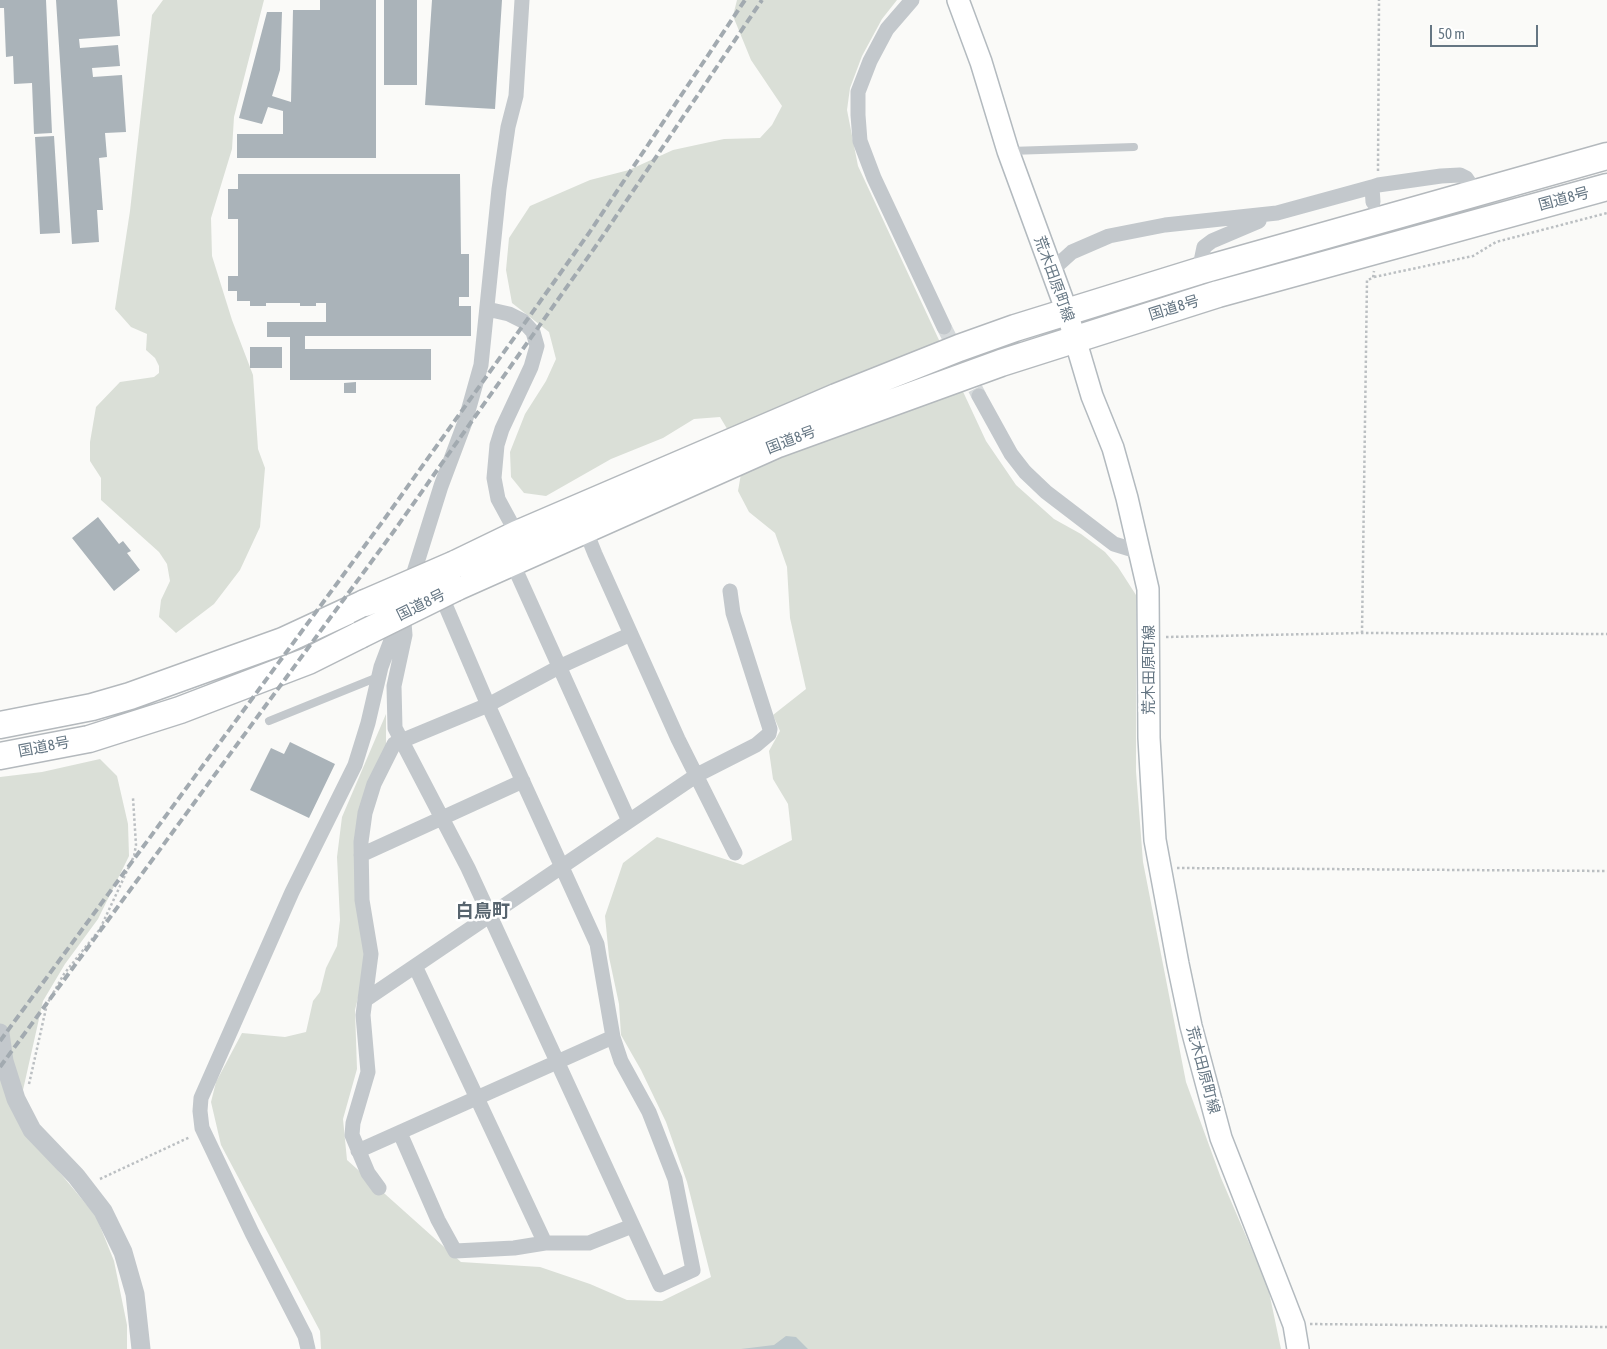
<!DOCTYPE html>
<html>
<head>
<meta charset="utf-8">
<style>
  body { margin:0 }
  #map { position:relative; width:1607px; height:1349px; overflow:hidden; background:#fafaf8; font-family:"Asap Condensed",sans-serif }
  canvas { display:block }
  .scale { position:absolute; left:1430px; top:25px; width:108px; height:22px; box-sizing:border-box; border:2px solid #657683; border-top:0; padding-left:6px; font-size:15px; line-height:18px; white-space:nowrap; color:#657683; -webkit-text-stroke:4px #fff; paint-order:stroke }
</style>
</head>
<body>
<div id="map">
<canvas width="1607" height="1349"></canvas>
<div class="scale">50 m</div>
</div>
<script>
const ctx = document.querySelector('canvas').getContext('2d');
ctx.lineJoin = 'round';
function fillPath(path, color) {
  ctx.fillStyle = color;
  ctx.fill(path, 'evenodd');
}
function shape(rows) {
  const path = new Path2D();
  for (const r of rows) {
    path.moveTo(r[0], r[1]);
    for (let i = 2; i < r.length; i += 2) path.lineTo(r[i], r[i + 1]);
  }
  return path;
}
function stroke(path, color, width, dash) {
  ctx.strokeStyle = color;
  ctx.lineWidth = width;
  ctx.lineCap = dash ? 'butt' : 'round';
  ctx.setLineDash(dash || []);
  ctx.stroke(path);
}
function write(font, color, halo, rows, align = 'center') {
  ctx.font = font + ' "Asap Condensed","Noto Sans JP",sans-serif';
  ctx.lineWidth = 5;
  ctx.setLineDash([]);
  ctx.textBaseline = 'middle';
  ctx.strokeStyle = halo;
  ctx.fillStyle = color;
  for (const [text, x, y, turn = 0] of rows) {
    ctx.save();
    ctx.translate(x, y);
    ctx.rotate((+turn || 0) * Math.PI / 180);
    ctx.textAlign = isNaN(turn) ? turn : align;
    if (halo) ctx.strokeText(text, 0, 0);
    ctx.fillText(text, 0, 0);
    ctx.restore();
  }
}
const green = shape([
  [163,0,264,0,234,117,232,149,211,218,212,256,232,320,253,375,258,449,265,468,260,527,240,570,214,604,176,633,159,617,161,600,170,581,167,564,159,552,101,500,101,478,90,461,90,442,96,407,120,382,154,377,159,373,159,366,155,358,146,350,147,334,131,327,115,309,130,211,152,15],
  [737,0,897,0,882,19,862,56,850,88,847,110,858,166,986,441,1016,485,1054,519,1081,534,1105,552,1118,567,1136,595,1136,771,1143,862,1186,1082,1221,1178,1268,1287,1281,1349,321,1349,320,1331,221,1145,211,1102,216,1082,242,1033,285,1037,306,1032,313,1001,320,992,326,968,337,946,340,920,337,857,342,817,386,714,386,746,361,809,365,954,363,978,355,1010,357,1069,343,1119,347,1160,461,1262,540,1267,590,1284,627,1300,662,1301,711,1277,687,1182,666,1122,641,1070,621,1035,619,1004,609,957,605,916,623,863,657,837,743,865,792,840,788,804,773,779,769,751,780,731,773,715,806,689,790,618,787,567,775,533,749,512,738,491,744,457,720,417,694,419,663,438,611,459,546,496,524,493,511,477,510,452,525,414,546,381,556,359,549,332,512,303,506,270,509,238,530,206,590,180,629,170,673,150,724,139,760,138,772,125,782,106,751,60,733,16],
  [100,759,117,776,128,824,129,856,98,919,65,964,43,1001,21,1099,56,1168,96,1216,114,1261,127,1325,127,1349,0,1349,0,777,42,772]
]);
const water = shape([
  [786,1336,796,1337,808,1349,741,1349,774,1345]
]);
const building = shape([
  [0,0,46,0,52,133,34,134,32,83,14,84,13,56,6,57,4,8,0,8],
  [56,0,117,0,120,36,79,39,80,48,118,45,120,66,92,68,93,77,122,75,126,132,105,133,107,157,99,158,103,210,97,210,99,242,72,244],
  [320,0,376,0,376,158,237,158,237,134,283,134,283,111,268,107,262,124,239,118,267,12,282,12,280,70,272,96,291,102,293,10,320,10],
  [384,0,417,0,417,85,384,85],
  [432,0,502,0,495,109,425,105],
  [54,136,60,233,40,234,35,137],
  [238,174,460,174,461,254,469,254,469,297,459,297,459,306,471,306,471,336,305,336,305,349,431,349,431,380,290,380,290,337,267,337,267,322,326,322,326,303,316,303,316,306,300,306,300,303,266,303,266,306,250,306,250,301,237,301,237,291,228,291,228,276,238,276,238,219,228,219,228,189,238,189],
  [250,347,282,347,282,368,250,368],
  [356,382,356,393,344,393,344,383],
  [98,517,119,544,123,541,131,551,127,553,140,570,114,591,72,538],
  [290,742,335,764,309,818,250,790,271,748,284,754]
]);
const minorTunnel = shape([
  [944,327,979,396]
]);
const path = shape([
  [1378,171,1379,0],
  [1374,277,1473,256,1496,242,1607,213],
  [1362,633,1367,280,1373,278,1374,271],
  [1166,637,1362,633,1607,634],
  [1177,868,1607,871],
  [29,1084,47,1004,64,974,100,929,134,856,136,845,133,798],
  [100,1179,190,1137],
  [1310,1324,1607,1327]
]);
const service = shape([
  [1010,151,1134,147],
  [269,721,378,677]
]);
const minor = shape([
  [912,0,887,29,870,61,858,92,858,115,860,141,874,178,944,327],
  [1373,202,1372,187,1378,185,1441,176,1460,175,1466,178,1476,193],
  [1051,271,1072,252,1109,236,1165,225,1277,213,1372,187],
  [1199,271,1204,247,1212,241,1259,221],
  [487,309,509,314,523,321,533,332,537,346,531,367,502,429,497,445,494,478,498,499,517,534],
  [979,396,1011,454,1025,472,1046,492,1114,544,1140,552],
  [585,529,595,554,678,739,735,853],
  [512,562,629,821],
  [410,585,441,486,465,422,481,365,499,189,508,127,516,96,522,0],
  [403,610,405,635,394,686,395,728,468,868,660,1285,693,1270,675,1179,649,1112,621,1061,613,1037,597,944,488,705,441,595],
  [361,855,523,781],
  [415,966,545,1243],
  [365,1000,697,775,756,745,769,734,770,729,733,613,730,591],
  [400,1133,438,1220,455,1251,514,1248,545,1243,589,1243,632,1226],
  [358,1151,613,1037],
  [379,1188,368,1173,352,1135,353,1123,368,1072,363,1015,371,954,362,900,361,842,365,813,374,784,394,744,488,705,561,666,631,634],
  [308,1349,305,1336,252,1233,202,1128,200,1111,201,1098,292,892,355,765,368,723,381,667,401,614]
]);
const tertiary = shape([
  [0,1033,4,1061,16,1099,32,1130,76,1176,103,1211,123,1252,135,1294,141,1349]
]);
const secondary = shape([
  [958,0,981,62,1008,151,1067,312,1092,396,1113,448,1127,498,1148,589,1149,738,1155,840,1178,964,1191,1026,1221,1138,1284,1299,1294,1325,1298,1349]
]);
const trunk = shape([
  [455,564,517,534,836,397,959,348,1015,328,1199,271,1607,156],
  [455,588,778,444,1001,363,1218,294,1607,187],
  [0,725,92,707,130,696,283,641,365,603],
  [0,756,89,739,180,710,308,661,360,635]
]);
const rail = shape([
  [0,1041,383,521,509,345,589,233,745,0],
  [0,1067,394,531,598,243,762,0]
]);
const trunkBridge = shape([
  [365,603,455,564],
  [360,635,455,588]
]);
const streetNames = [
  ["国道8号",1564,199,-15],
  ["荒木田原町線",1054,279,70],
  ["国道8号",1174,308,-17],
  ["国道8号",791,440,-21],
  ["国道8号",421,605,-26],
  ["荒木田原町線",1149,670,-90],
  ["国道8号",44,747,-11],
  ["荒木田原町線",1203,1070,75]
];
const quarterNames = [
  ["白鳥町",483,911]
];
fillPath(green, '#dadfd7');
fillPath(water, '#bbc7cb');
fillPath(building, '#aab3b9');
stroke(minorTunnel, '#d5d9db', 15, [15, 8]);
stroke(secondary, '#b3babf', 24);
stroke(trunk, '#b4b9bd', 29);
stroke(path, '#bbbfc2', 2.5, [2.5, 2.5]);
stroke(service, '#c3c8cc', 8);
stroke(minor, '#c3c8cc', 15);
stroke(tertiary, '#c3c8cc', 19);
stroke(secondary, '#fff', 21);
stroke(trunk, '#fff', 26);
stroke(rail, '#a2aab0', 4, [8, 4]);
stroke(trunkBridge, '#b4b9bd', 29, []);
stroke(trunkBridge, '#fff', 26);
write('15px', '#657683', '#fff', streetNames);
write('bold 18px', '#57646e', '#fff', quarterNames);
</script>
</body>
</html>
